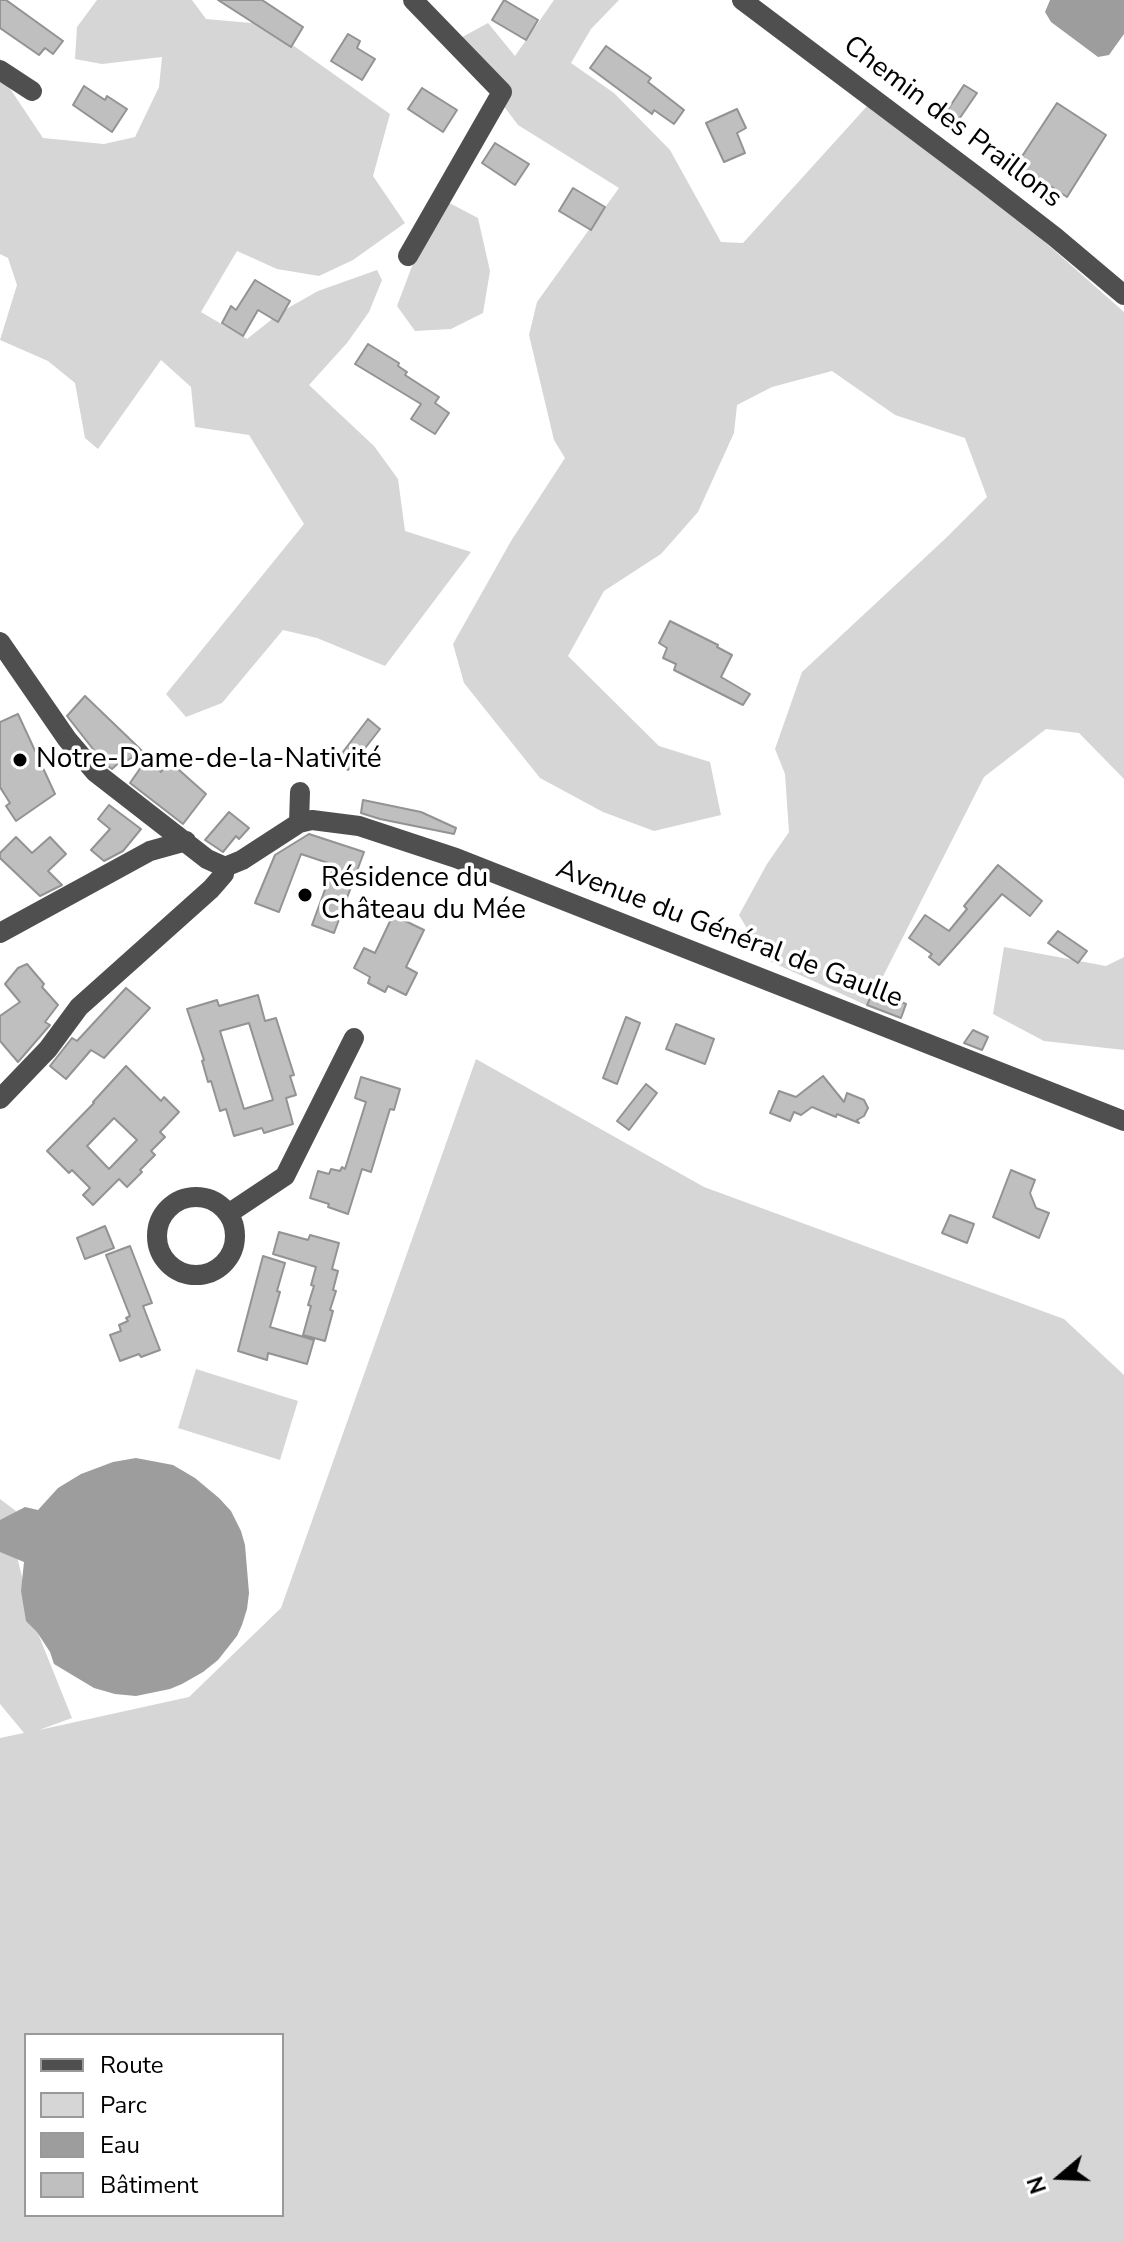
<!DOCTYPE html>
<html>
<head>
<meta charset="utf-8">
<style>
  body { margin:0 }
  #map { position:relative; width:1124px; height:2241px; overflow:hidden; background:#fff; font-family:"Nunito Sans",sans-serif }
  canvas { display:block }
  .legend { position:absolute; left:24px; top:2033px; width:260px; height:184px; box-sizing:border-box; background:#fff; border:2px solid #999; margin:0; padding:10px 14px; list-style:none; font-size:24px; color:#000 }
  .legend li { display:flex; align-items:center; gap:16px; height:40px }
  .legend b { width:40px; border:2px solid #999 }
  .north { position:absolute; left:1020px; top:2137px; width:80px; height:80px; -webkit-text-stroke:6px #fff; paint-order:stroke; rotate:251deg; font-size:22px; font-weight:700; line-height:32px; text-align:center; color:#000 }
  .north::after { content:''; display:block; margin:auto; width:28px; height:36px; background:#000; clip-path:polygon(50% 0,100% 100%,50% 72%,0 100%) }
</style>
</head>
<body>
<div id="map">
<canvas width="1124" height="2241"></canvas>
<ul class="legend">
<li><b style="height:10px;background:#4f4f4f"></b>Route</li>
<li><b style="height:22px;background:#d6d6d6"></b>Parc</li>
<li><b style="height:22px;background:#9d9d9d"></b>Eau</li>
<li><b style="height:22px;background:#bfbfbf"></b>Bâtiment</li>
</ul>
<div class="north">N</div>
</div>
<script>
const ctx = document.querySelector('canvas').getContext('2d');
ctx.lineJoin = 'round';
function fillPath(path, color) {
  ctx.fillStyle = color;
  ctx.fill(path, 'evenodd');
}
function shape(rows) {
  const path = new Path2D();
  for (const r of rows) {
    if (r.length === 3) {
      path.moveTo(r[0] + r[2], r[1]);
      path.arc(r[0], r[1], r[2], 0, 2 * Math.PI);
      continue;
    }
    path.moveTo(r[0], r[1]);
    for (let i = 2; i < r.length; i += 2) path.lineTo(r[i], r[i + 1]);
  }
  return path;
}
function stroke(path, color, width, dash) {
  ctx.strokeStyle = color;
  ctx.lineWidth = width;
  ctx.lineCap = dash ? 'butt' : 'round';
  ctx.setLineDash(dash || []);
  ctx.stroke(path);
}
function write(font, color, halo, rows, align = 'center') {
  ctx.font = font + ' "Nunito Sans",sans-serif';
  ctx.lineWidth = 7;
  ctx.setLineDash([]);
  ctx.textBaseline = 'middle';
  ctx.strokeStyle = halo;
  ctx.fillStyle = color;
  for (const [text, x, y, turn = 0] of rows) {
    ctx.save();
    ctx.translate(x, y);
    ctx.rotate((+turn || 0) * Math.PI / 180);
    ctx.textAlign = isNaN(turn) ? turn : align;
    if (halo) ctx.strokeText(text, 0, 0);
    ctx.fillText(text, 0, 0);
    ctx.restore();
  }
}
const green = shape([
  [97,0,192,0,206,19,263,24,390,114,373,176,405,223,353,260,319,276,277,269,237,251,201,312,247,339,281,312,318,291,377,270,382,280,369,312,347,343,309,385,374,446,398,479,405,531,471,552,385,666,317,638,283,630,222,703,186,717,166,694,304,524,249,435,195,427,191,387,161,360,98,449,85,438,75,383,48,361,0,340,17,285,8,258,0,254,0,57,5,81,43,138,104,144,135,137,159,87,162,57,102,64,75,59,77,27],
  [554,0,619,0,591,29,571,63,614,93,670,150,721,242,743,243,869,104,1020,220,1124,312,1124,779,1079,733,1046,729,984,777,868,1006,765,959,739,915,767,864,789,832,785,774,775,749,802,672,946,538,987,497,965,438,895,415,832,371,772,387,737,405,734,433,698,512,661,554,604,591,568,656,659,746,710,762,721,815,654,831,603,812,540,778,464,683,453,644,511,541,565,458,554,440,529,335,537,302,619,188,518,125,455,41,488,23,515,56],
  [438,197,478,218,490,271,483,313,451,329,415,331,397,306],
  [1004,947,1106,966,1124,957,1124,1050,1044,1041,993,1014],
  [476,1059,704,1187,1064,1319,1124,1375,1124,2241,0,2241,0,1738,24,1733,0,1704,0,1499,16,1511,18,1561,35,1626,72,1718,39,1730,189,1697,281,1608],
  [26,2035,282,2035,282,2215,26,2215],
  [196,1369,298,1401,280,1460,178,1428]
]);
const water = shape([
  [1050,0,1124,0,1124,34,1109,55,1098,57,1051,22,1045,12],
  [136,1458,173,1465,195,1478,219,1498,231,1511,241,1531,245,1545,249,1593,247,1609,242,1625,237,1636,218,1660,203,1672,182,1684,170,1689,136,1696,115,1694,94,1688,54,1664,50,1652,37,1632,26,1621,21,1591,24,1562,0,1552,0,1520,25,1507,38,1510,58,1488,81,1474,113,1462]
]);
const building = shape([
  [0,0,6,0,63,41,53,54,45,48,39,55,0,28,0,0],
  [218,0,262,0,303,27,291,47,218,0],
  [504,0,538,20,526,40,492,20,504,0],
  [348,34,360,41,357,48,375,59,362,80,331,61,348,34],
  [606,46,651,78,648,82,684,110,674,124,654,110,652,114,590,68,606,46],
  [964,85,977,93,955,125,943,117,964,85],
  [84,86,105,100,107,96,127,109,112,132,73,105,84,86],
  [422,88,457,110,443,132,408,109,422,88],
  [1057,103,1106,135,1067,197,1017,164,1057,103],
  [737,109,746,128,737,133,745,153,724,162,706,123,737,109],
  [495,143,529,164,515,185,482,163,495,143],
  [573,188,605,207,591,230,559,211,573,188],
  [255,280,290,301,278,322,258,310,243,336,222,323,231,306,236,310,255,280],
  [368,344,399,363,398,366,407,372,405,375,439,397,435,403,449,413,435,434,411,419,421,404,355,364,368,344],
  [670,621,718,645,717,647,732,655,721,677,750,694,743,705,674,670,676,664,663,658,667,648,659,643,670,621],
  [85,696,136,745,142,751,125,762,124,758,112,769,104,763,67,716,85,696],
  [18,714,55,794,16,821,6,806,10,803,0,787,0,722,18,714],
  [368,719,380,729,348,770,336,761,368,719],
  [148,757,161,772,169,761,206,794,183,824,130,783,148,757],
  [363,800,421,812,456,828,454,834,380,819,361,813,363,800],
  [109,805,141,829,123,851,104,861,91,850,110,829,98,819,109,805],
  [229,812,249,828,239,839,236,836,223,852,205,840,229,812],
  [309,834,364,852,334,933,312,925,334,865,301,854,279,912,255,903,275,855,309,834],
  [16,837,32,853,50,837,66,854,48,871,62,885,40,896,0,858,0,853,16,837],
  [998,865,1042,901,1030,916,1002,894,939,965,929,957,932,954,909,938,925,915,949,931,967,909,964,906,998,865],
  [393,915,424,930,406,967,417,973,406,995,388,986,385,992,368,983,370,977,354,968,364,948,375,953,393,915],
  [1058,931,1087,951,1078,963,1048,943,1058,931],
  [27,964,44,984,42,987,58,1005,45,1022,50,1025,18,1062,0,1041,0,1016,20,1002,5,984,18,968,27,964],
  [126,988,150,1008,104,1058,91,1050,66,1079,50,1066,72,1038,77,1041,126,988],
  [874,990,906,1004,901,1018,867,1005,874,990],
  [258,995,265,1021,276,1018,294,1075,290,1076,296,1095,286,1098,293,1124,264,1133,262,1128,234,1136,226,1109,220,1111,211,1081,208,1082,202,1061,204,1060,187,1009,217,1000,219,1006,258,995],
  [249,1023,273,1100,244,1109,220,1031,249,1023],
  [626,1017,640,1023,617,1084,603,1078,626,1017],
  [676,1024,714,1039,705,1064,666,1049,676,1024],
  [973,1030,988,1037,982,1050,964,1043,973,1030],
  [126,1066,161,1101,164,1097,179,1112,160,1132,165,1137,151,1151,155,1155,140,1170,142,1172,127,1187,119,1179,93,1205,83,1195,90,1188,72,1170,69,1173,47,1151,94,1103,93,1102,126,1066],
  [114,1118,137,1140,109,1169,87,1146,114,1118],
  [823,1076,844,1102,847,1093,864,1100,868,1108,864,1116,857,1120,859,1123,837,1114,836,1117,812,1107,801,1115,794,1112,790,1121,770,1113,779,1091,796,1097,823,1076],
  [361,1077,400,1089,394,1110,390,1109,371,1172,362,1169,348,1214,328,1207,329,1204,310,1198,318,1171,329,1174,331,1169,340,1171,342,1167,345,1169,366,1102,355,1098,361,1077],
  [646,1084,657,1093,629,1130,617,1121,646,1084],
  [1011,1170,1035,1180,1030,1193,1036,1208,1049,1213,1039,1238,993,1217,1011,1170],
  [950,1215,974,1224,967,1243,942,1233,950,1215],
  [105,1226,114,1248,85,1259,77,1238,105,1226],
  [279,1232,308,1240,310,1235,339,1243,332,1269,338,1271,333,1290,336,1291,330,1310,333,1311,325,1341,303,1335,311,1306,308,1305,314,1286,311,1285,316,1267,273,1254,279,1232],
  [130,1246,152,1303,143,1306,160,1350,141,1357,139,1354,120,1361,110,1335,121,1331,119,1325,128,1321,126,1318,130,1316,106,1255,130,1246],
  [263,1256,285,1263,277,1291,280,1292,270,1327,314,1340,307,1364,268,1353,267,1360,238,1351,263,1256]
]);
const minor = shape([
  [742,0,984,182,1055,237,1124,295],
  [0,70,32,91],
  [408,256,502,92,413,0],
  [0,642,67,739,95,772,207,859,225,867],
  [299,823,300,792],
  [225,867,242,860,299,823,312,820,359,826,456,858,1124,1121],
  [0,933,150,851,186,841],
  [0,1099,48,1049,79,1007,211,889,224,874,225,867],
  [196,1236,39],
  [228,1214,285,1176,354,1038]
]);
const markers = [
  [20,760,8,"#000"],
  [305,895,8,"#000"]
];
const streetNames = [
  ["Chemin des Praillons",952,123,37],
  ["Avenue du Général de Gaulle",729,935,21]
];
const poiNames = [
  ["Notre-Dame-de-la-Nativité",36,760],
  ["Résidence du",321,879],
  ["Château du Mée",321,911]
];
fillPath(green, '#d6d6d6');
fillPath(water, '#9d9d9d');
fillPath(building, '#bfbfbf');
stroke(building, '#939393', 2);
stroke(minor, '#4f4f4f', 20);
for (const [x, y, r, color] of markers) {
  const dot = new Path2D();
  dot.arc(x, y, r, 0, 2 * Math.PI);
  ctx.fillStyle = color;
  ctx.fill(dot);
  stroke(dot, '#fff', 3);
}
write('28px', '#000', '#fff', streetNames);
write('28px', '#000', '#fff', poiNames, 'left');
</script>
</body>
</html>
